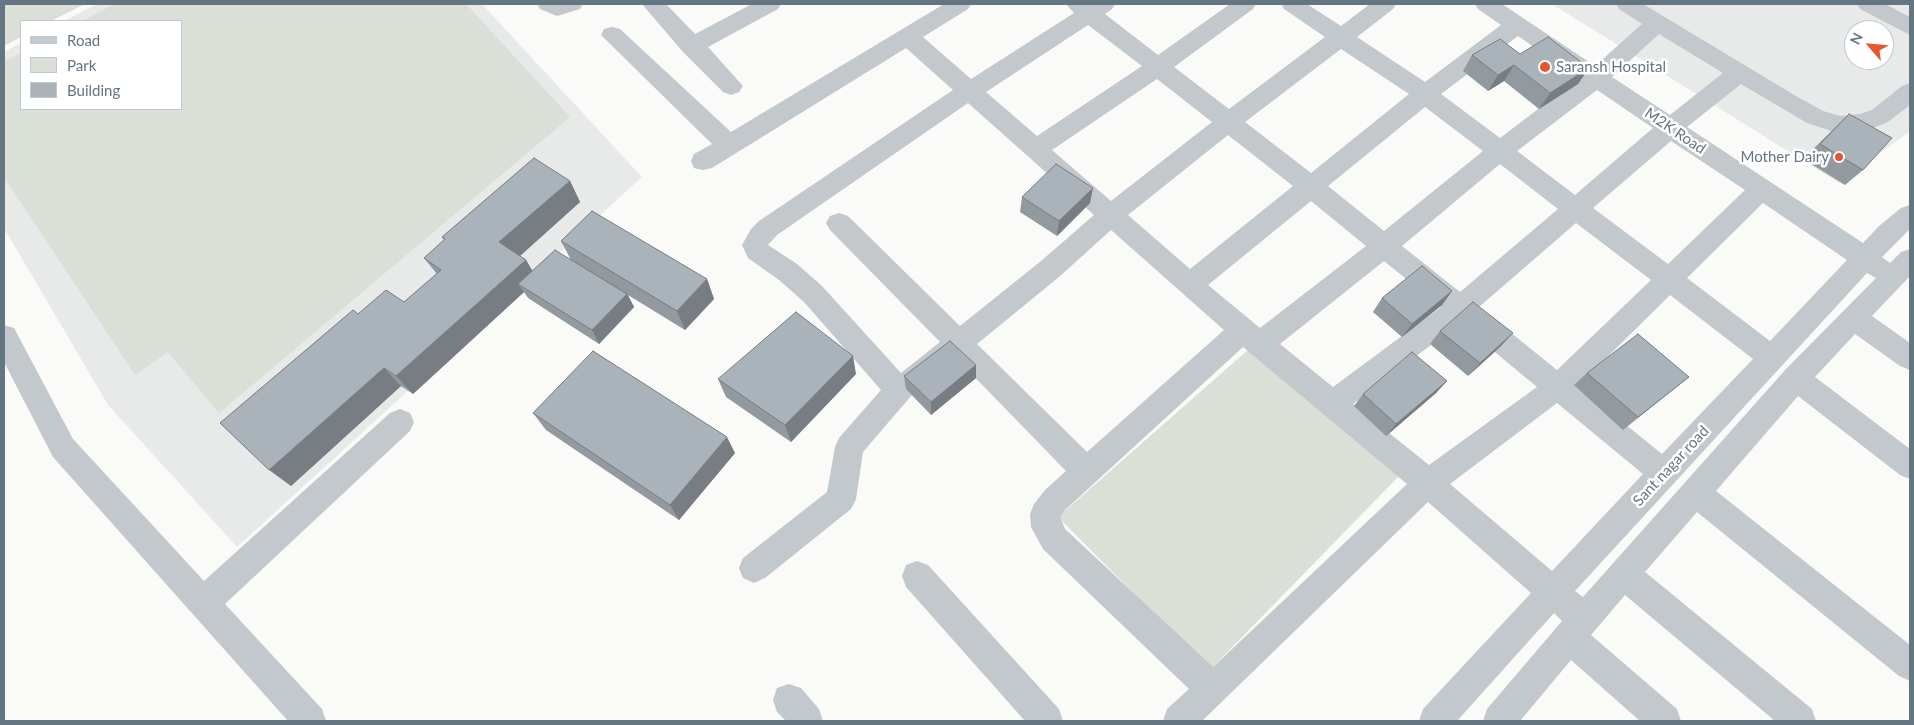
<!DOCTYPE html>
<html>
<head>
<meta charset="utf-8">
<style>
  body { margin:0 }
  #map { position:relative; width:1914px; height:725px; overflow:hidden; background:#fafaf8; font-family:Lato,sans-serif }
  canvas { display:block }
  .frame { position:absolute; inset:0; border:5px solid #657683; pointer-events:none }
  .legend { position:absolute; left:20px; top:20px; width:162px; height:90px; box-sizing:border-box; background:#fff; border:1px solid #c1c8cd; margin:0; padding:6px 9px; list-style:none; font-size:15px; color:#657683 }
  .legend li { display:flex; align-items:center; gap:10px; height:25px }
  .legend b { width:25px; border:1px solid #c1c8cd }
  .north { position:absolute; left:1844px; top:20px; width:50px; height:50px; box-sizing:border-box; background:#fff; border:1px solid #c1c8cd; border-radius:50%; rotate:297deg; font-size:14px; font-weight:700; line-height:20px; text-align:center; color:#657683 }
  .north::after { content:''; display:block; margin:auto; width:18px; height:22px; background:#e4572e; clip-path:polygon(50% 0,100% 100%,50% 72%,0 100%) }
</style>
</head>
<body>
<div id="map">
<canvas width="1914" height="725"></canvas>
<div class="frame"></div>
<ul class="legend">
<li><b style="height:6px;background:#c3c8cc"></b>Road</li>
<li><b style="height:14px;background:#dadfd7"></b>Park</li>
<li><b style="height:14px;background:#aab3b9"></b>Building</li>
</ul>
<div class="north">N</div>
</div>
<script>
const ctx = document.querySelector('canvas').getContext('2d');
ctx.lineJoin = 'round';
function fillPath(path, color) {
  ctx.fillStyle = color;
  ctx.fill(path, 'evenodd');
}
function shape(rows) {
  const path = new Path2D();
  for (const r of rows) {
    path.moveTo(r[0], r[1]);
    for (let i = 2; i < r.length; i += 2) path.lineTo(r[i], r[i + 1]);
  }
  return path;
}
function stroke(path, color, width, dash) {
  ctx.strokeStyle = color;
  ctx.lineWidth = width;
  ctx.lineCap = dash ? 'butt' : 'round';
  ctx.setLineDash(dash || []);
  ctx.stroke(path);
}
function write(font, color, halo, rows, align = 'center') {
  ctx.font = font + ' Lato,sans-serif';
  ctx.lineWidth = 5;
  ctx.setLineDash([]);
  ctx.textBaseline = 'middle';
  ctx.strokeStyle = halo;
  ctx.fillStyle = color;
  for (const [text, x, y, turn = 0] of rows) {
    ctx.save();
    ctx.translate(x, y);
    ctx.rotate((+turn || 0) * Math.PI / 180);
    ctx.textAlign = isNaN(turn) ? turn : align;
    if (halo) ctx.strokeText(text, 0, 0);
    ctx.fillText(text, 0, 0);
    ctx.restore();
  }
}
const built = shape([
  [97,4,482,4,642,177,237,547,108,405,4,228,4,52,21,43,21,109,181,109,181,21,64,21],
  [1552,4,1910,4,1910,131,1839,183],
  [1854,30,1884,30,1884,60,1854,60]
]);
const green = shape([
  [4,4,85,4,51,21,21,21,21,37,4,46],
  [115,4,466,4,570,117,219,413,168,352,135,375,4,177,4,62,21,53,21,109,181,109,181,21,82,21],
  [1249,349,1400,475,1210,670,1058,517]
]);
const minor = shape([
  [537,4,583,4,580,9,557,16,540,9,537,4],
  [642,4,666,4,695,34,752,4,781,4,778,9,708,47,743,86,739,92,731,95,723,92,683,52,642,4],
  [944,4,971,4,968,9,923,37,971,79,1074,13,1066,4,1115,4,1112,9,1105,14,1158,55,1230,4,1256,4,1253,9,1174,67,1229,109,1325,37,1284,9,1281,4,1307,4,1341,26,1370,4,1396,4,1393,9,1357,37,1425,82,1501,25,1478,9,1475,4,1502,4,1595,66,1642,24,1619,9,1616,4,1643,4,1796,96,1823,111,1840,116,1860,114,1872,110,1902,86,1910,83,1910,105,1888,122,1863,132,1840,134,1807,123,1741,84,1687,127,1863,243,1879,226,1901,208,1910,205,1910,229,1882,257,1890,263,1901,252,1910,249,1910,276,1872,316,1910,343,1910,370,1900,366,1855,334,1815,377,1910,449,1910,479,1900,475,1798,396,1716,491,1910,645,1910,681,1899,676,1697,512,1645,572,1812,709,1816,721,1775,721,1625,595,1591,635,1677,709,1681,721,1640,721,1571,660,1520,721,1483,721,1487,709,1562,621,1554,613,1457,721,1419,721,1423,709,1531,593,1428,502,1202,721,1163,721,1167,709,1189,689,1043,549,1031,527,1030,514,1034,504,1045,490,1066,471,958,360,911,396,863,452,856,499,851,509,765,578,754,583,743,578,739,568,743,558,827,492,835,447,839,438,881,390,804,302,779,280,748,258,742,245,751,229,759,221,953,90,906,48,712,168,703,170,694,168,691,161,694,154,712,144,601,35,604,29,612,27,620,29,731,132,944,4],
  [1088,25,1142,66,1037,136,986,92,1088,25],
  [1659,34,1723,73,1670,115,1612,77,1659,34],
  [1518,36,1579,78,1500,138,1441,94,1518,36],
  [1341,49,1409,94,1311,173,1245,122,1341,49],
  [1157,79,1212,122,1111,201,1052,150,1157,79],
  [1597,90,1653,128,1575,195,1517,151,1597,90],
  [968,103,1094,215,1041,261,960,326,848,216,839,213,830,216,826,223,830,230,940,342,901,373,822,286,797,264,768,245,777,235,968,103],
  [1425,107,1483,151,1384,231,1328,186,1425,107],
  [1228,135,1293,186,1190,269,1128,215,1228,135],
  [1671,141,1745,190,1668,264,1593,208,1671,141],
  [1500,164,1558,209,1460,292,1402,246,1500,164],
  [1311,201,1366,246,1260,328,1208,285,1311,201],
  [1763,203,1847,260,1770,341,1687,278,1763,203],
  [1576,223,1651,280,1557,370,1479,307,1576,223],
  [1111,230,1224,330,1087,452,977,344,1059,277,1111,230],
  [1384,261,1441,307,1333,387,1280,344,1384,261],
  [1867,273,1876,278,1786,369,1583,597,1575,591,1867,273],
  [1670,295,1753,359,1662,454,1578,386,1670,295],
  [1460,323,1537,387,1429,465,1353,404,1460,323],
  [1243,347,1407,484,1213,667,1065,529,1060,517,1065,510,1243,347],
  [1557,403,1643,474,1552,571,1450,484,1557,403],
  [1857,4,1885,4,1910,17,1910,35,1860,9,1857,4],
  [4,325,14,328,73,439,204,581,390,413,400,409,410,413,414,422,410,431,225,604,322,709,326,721,288,721,53,457,4,362,4,325],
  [917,561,928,565,1059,709,1063,721,1025,721,906,587,902,576,906,565,917,561],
  [789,684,801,688,819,709,823,721,786,721,777,712,773,700,777,688,789,684]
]);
const wall = shape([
  [1520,54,1589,68,1578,84,1539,109,1504,81,1488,91,1463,71,1472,55],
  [1849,114,1863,170,1845,185,1803,159],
  [570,181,580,202,520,256,526,260,532,271,571,260,561,241,707,279,714,299,685,330,628,295,634,307,599,344,528,298,524,292,413,394,401,386,291,486,358,314,404,302,437,274,424,258,444,240,442,237],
  [1022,197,1090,203,1057,236,1020,212],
  [1452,291,1442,305,1402,337,1373,312,1382,298],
  [1440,331,1501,346,1468,376,1430,344],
  [976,365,976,378,931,415,906,389,904,376],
  [1587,373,1689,377,1623,430,1574,385],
  [856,374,791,442,726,397,718,379],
  [1447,381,1436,393,1386,436,1354,406,1363,394],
  [533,413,735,453,679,520,546,430]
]);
const shadedWall = shape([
  [1514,65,1504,81,1488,91,1498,75],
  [1589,68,1578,84,1539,109,1550,93],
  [570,181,580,202,512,263,499,242],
  [1093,188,1090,203,1057,236,1059,221],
  [526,260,538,280,518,284,524,292,413,394,396,376],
  [707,279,714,299,685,330,677,311],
  [1452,291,1442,305,1402,337,1412,324],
  [627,294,634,307,599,344,592,330],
  [1513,333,1501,346,1468,376,1480,363],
  [853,356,856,374,791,442,785,425],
  [976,365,976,378,931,415,931,402],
  [384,368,401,386,291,486,269,470],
  [1447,381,1436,393,1386,436,1396,424],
  [727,437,735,453,679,520,670,505]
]);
const building = shape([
  [1548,37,1589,68,1550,93,1514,65,1498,75,1472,55,1500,39,1520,54,1548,37],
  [1849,114,1892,138,1863,170,1820,144,1849,114],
  [534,158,570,181,499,242,526,260,396,376,384,368,269,470,220,423,353,310,358,314,386,290,404,302,441,270,424,258,445,239,442,237,534,158],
  [1056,164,1093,188,1059,221,1022,197,1056,164],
  [592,211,707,279,677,311,561,241,592,211],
  [555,250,627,294,592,330,518,284,555,250],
  [1422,266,1452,291,1412,324,1382,298,1422,266],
  [1473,302,1513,333,1480,363,1440,331,1473,302],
  [796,312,853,356,785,425,718,379,796,312],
  [1638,334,1689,377,1638,417,1587,373,1638,334],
  [950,341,976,365,931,402,904,376,950,341],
  [593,351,727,437,670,505,533,413,593,351],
  [1412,352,1447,381,1396,424,1363,394,1412,352]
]);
const markers = [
  [1545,67,6,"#e4572e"],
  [1839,157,5,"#e4572e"]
];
const poiNames = [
  ["Saransh Hospital",1556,67],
  ["Mother Dairy",1829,157,"right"]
];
const streetNames = [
  ["M2K Road",1675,131,34],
  ["Sant nagar road",1671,466,-47]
];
fillPath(built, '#e8e9e9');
fillPath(green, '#dadfd7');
fillPath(minor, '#c3c8cc');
fillPath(wall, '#929a9f');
fillPath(shadedWall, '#777d82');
fillPath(building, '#aab3b9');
stroke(building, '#777d82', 1);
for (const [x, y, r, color] of markers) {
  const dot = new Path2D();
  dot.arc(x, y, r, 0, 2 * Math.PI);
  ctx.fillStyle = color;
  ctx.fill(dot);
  stroke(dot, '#fff', 2);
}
write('15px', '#657683', '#fff', poiNames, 'left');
write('15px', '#657683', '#fff', streetNames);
</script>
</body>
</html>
